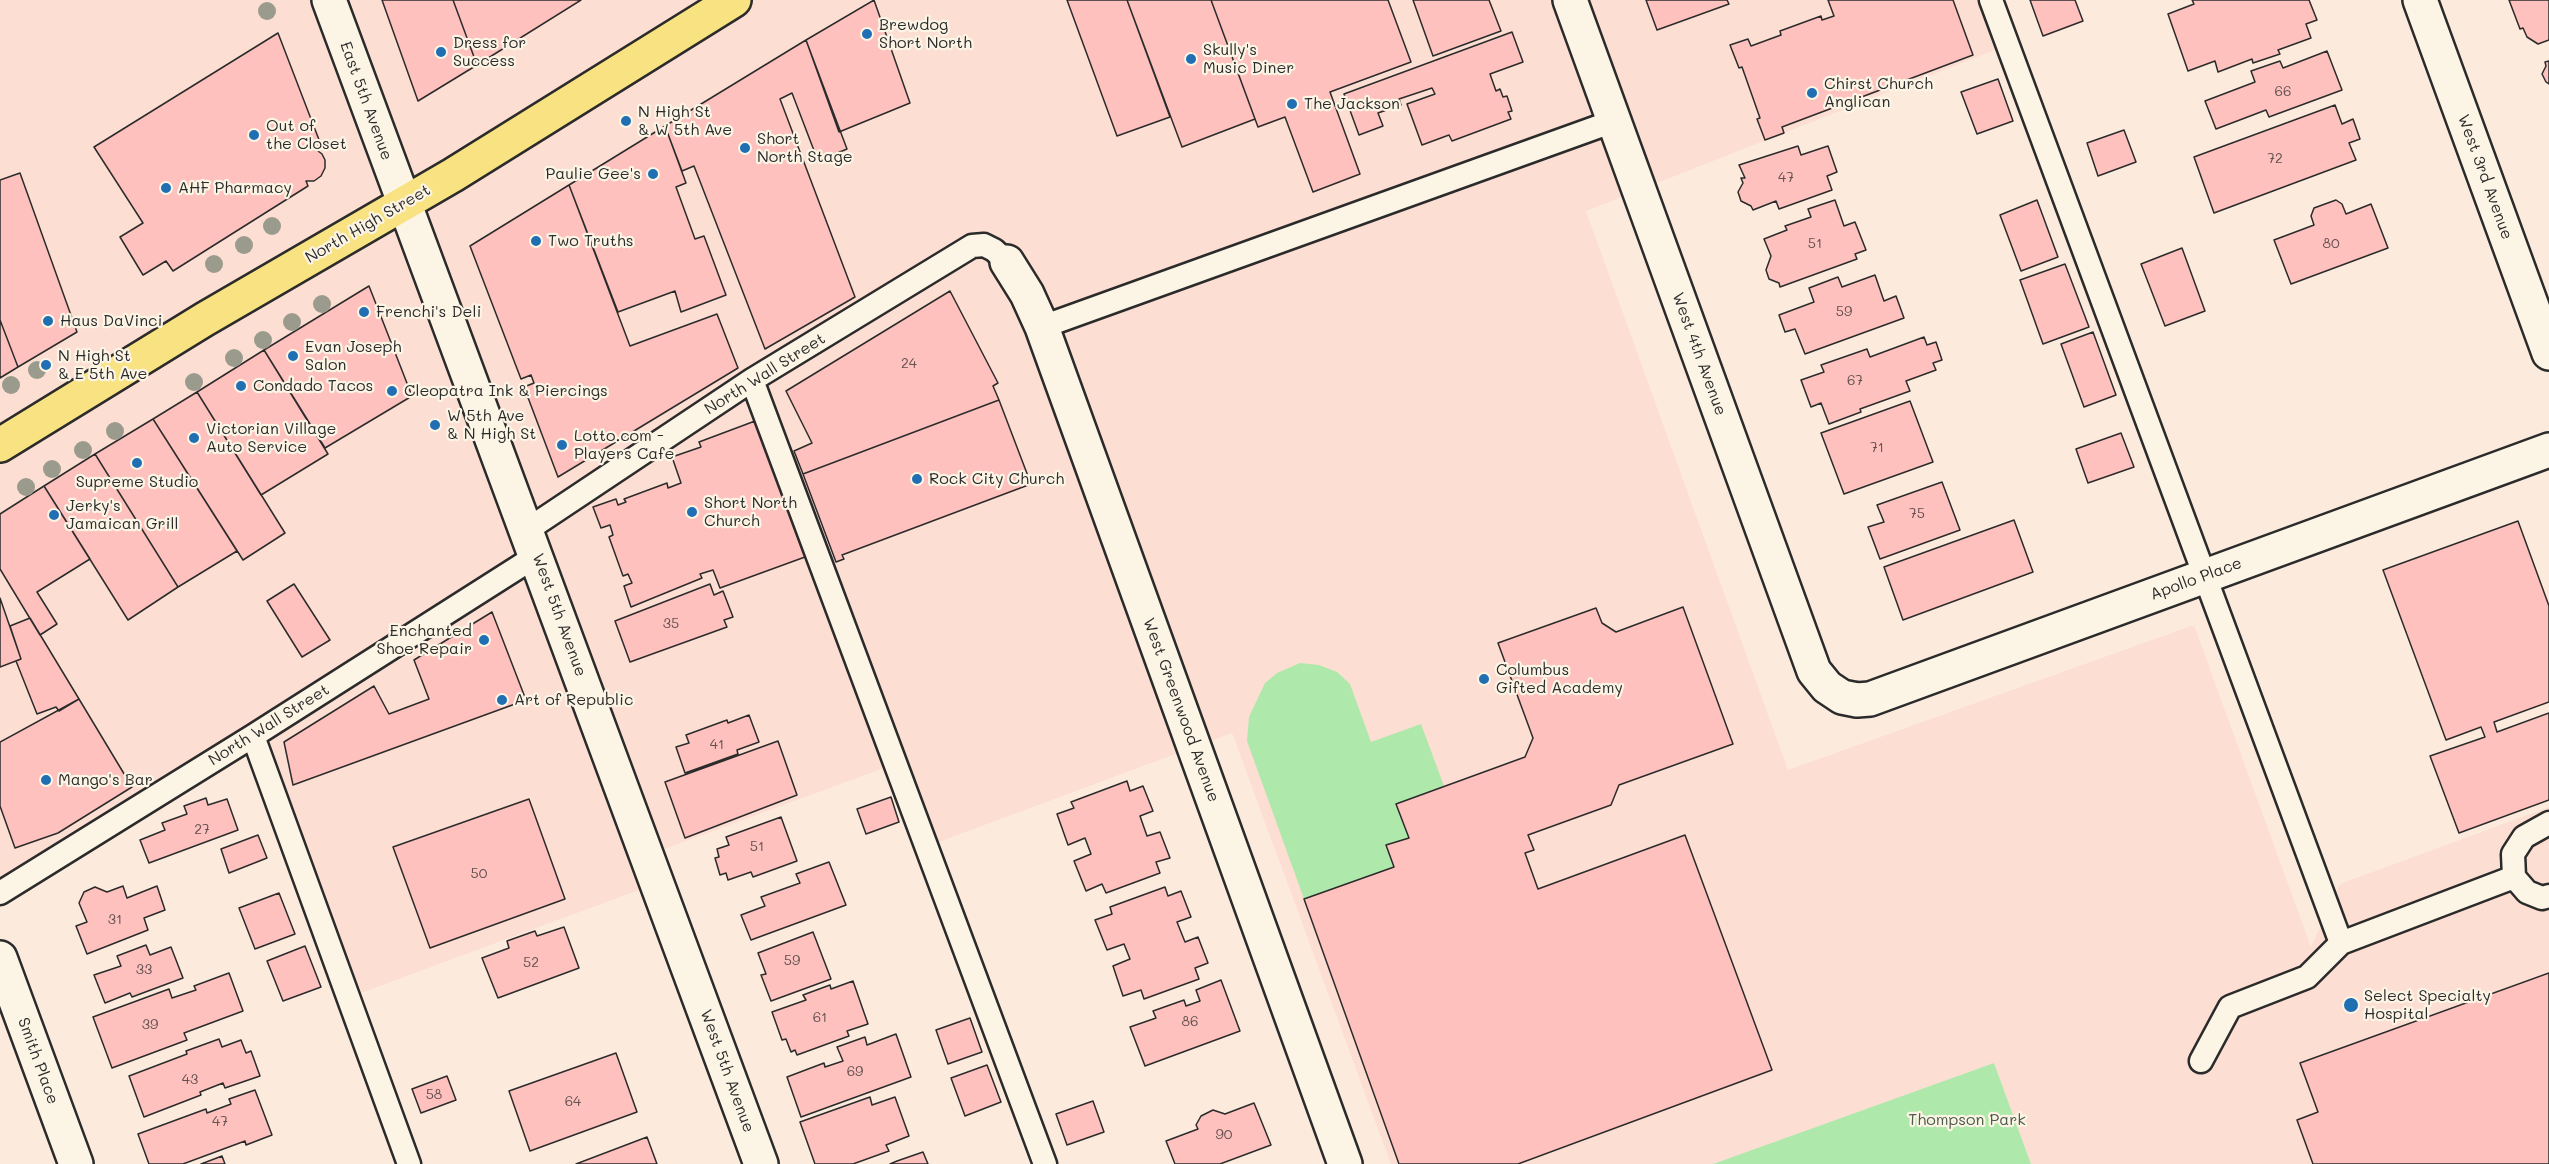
<!DOCTYPE html>
<html>
<head>
<meta charset="utf-8">
<style>
  body { margin:0 }
  canvas { display:block; background:#fcebdd }
</style>
</head>
<body>
<canvas width="2549" height="1164"></canvas>
<script>
const ctx = document.querySelector('canvas').getContext('2d');
ctx.lineJoin = 'round';
function fillPath(path, color) {
  ctx.fillStyle = color;
  ctx.fill(path, 'evenodd');
}
function shape(rows) {
  const path = new Path2D();
  for (const r of rows) {
    path.moveTo(r[0], r[1]);
    for (let i = 2; i < r.length; i += 2) path.lineTo(r[i], r[i + 1]);
  }
  return path;
}
function stroke(path, color, width, dash) {
  ctx.strokeStyle = color;
  ctx.lineWidth = width;
  ctx.lineCap = dash ? 'butt' : 'round';
  ctx.setLineDash(dash || []);
  ctx.stroke(path);
}
function write(font, color, halo, rows, align = 'center') {
  ctx.font = font + ' Mali,sans-serif';
  ctx.lineWidth = 4.5;
  ctx.setLineDash([]);
  ctx.textBaseline = 'middle';
  ctx.strokeStyle = halo;
  ctx.fillStyle = color;
  for (const [text, x, y, turn = 0] of rows) {
    ctx.save();
    ctx.translate(x, y);
    ctx.rotate((+turn || 0) * Math.PI / 180);
    ctx.textAlign = isNaN(turn) ? turn : align;
    if (halo) ctx.strokeText(text, 0, 0);
    ctx.fillText(text, 0, 0);
    ctx.restore();
  }
}
const built = shape([
  [0,0,1993,0,2010,44,1586,211,1788,770,2194,625,2311,947,2340,884,2549,807,2549,1164,2031,1164,1994,1063,1713,1164,1391,1164,1232,733,936,843,903,761,645,856,655,884,350,997,254,734,0,892]
]);
const green = shape([
  [1300,663,1319,665,1337,672,1350,684,1371,742,1421,724,1444,786,1397,804,1409,838,1387,846,1394,867,1304,899,1247,741,1249,717,1265,683,1277,673],
  [1994,1063,2031,1164,1713,1164]
]);
const building = shape([
  [382,0,453,0,477,65,418,101,382,0],
  [453,0,581,0,477,65,453,0],
  [874,0,910,103,839,132,806,40,874,0],
  [1067,0,1127,0,1170,117,1117,136,1067,0],
  [1127,0,1211,0,1255,119,1182,147,1127,0],
  [1211,0,1388,0,1411,62,1330,92,1360,174,1313,192,1285,117,1258,127,1211,0],
  [1413,0,1489,0,1501,31,1433,56,1413,0],
  [1646,0,1727,0,1729,4,1657,30,1646,0],
  [1828,0,1953,0,1973,55,1782,127,1784,133,1765,140,1757,119,1760,118,1742,67,1739,68,1730,45,1748,39,1751,46,1781,35,1780,31,1821,16,1822,20,1834,16,1828,0],
  [2030,0,2075,0,2083,21,2043,36,2030,0],
  [2192,0,2309,0,2317,20,2306,24,2311,38,2278,50,2280,54,2253,63,2252,59,2218,72,2215,61,2188,71,2168,14,2194,4,2192,0],
  [2509,0,2549,0,2549,40,2538,44,2527,37,2523,28,2520,29,2509,0],
  [1512,32,1523,62,1490,74,1496,91,1500,89,1503,97,1507,96,1512,111,1508,112,1511,119,1452,141,1449,135,1422,145,1407,104,1435,94,1432,88,1399,99,1401,105,1378,113,1383,126,1359,135,1344,94,1512,32],
  [278,33,321,145,314,148,322,154,325,160,325,168,321,176,314,181,306,181,308,186,173,271,166,261,143,275,120,237,143,223,94,147,278,33],
  [806,40,847,149,818,161,792,93,780,99,855,297,765,349,694,166,682,171,665,126,806,40],
  [2327,51,2342,90,2269,117,2266,110,2216,129,2205,101,2255,82,2251,71,2280,61,2283,68,2327,51],
  [2549,61,2549,84,2546,82,2542,74,2546,66,2545,62,2549,61],
  [1998,79,2013,121,1977,134,1961,92,1998,79],
  [2335,105,2342,124,2353,119,2360,139,2349,143,2356,160,2214,213,2194,157,2335,105],
  [665,126,686,183,676,187,695,239,704,236,726,295,681,312,675,291,618,312,569,185,665,126],
  [2124,130,2136,162,2098,176,2087,143,2124,130],
  [1798,146,1801,155,1828,146,1837,172,1827,176,1832,190,1779,209,1776,201,1753,210,1751,206,1741,201,1738,192,1743,183,1741,178,1745,178,1739,165,1798,146],
  [20,173,77,332,18,367,0,320,0,180,20,173],
  [569,185,630,346,717,314,738,368,558,477,524,387,534,383,531,375,521,379,470,246,569,185],
  [1835,200,1844,226,1855,222,1866,250,1855,254,1857,259,1780,287,1779,283,1769,279,1766,270,1771,256,1764,239,1787,230,1785,226,1811,217,1808,209,1835,200],
  [2037,200,2058,257,2021,271,2000,215,2037,200],
  [2336,200,2342,204,2346,214,2371,204,2388,248,2291,284,2274,240,2314,225,2311,216,2314,208,2336,200],
  [2182,248,2205,311,2165,326,2141,264,2182,248],
  [2065,264,2089,327,2043,344,2020,280,2065,264],
  [1875,275,1884,301,1896,296,1904,318,1805,354,1795,329,1785,332,1779,315,1814,302,1809,288,1838,277,1842,287,1875,275],
  [369,286,412,396,325,448,264,350,369,286],
  [950,291,998,383,993,386,999,400,803,474,794,451,812,443,786,391,950,291],
  [0,320,18,367,0,378,0,320],
  [2093,332,2116,395,2084,407,2061,344,2093,332],
  [1924,337,1927,345,1936,342,1942,360,1933,363,1936,370,1906,381,1910,391,1860,409,1861,412,1829,424,1821,403,1811,407,1801,380,1824,372,1821,365,1867,349,1870,357,1924,337],
  [264,350,328,454,261,495,197,392,264,350],
  [197,392,285,533,243,560,153,419,197,392],
  [999,400,1031,484,842,555,844,559,836,562,803,474,999,400],
  [1910,401,1933,462,1844,494,1821,433,1910,401],
  [153,419,237,551,178,587,95,454,153,419],
  [755,421,805,557,720,588,713,570,700,574,702,578,631,607,624,586,632,583,628,574,623,576,609,537,613,535,610,525,601,528,593,507,616,499,618,505,626,502,624,499,667,483,668,488,681,483,672,457,701,447,699,442,755,421],
  [2121,433,2134,467,2088,483,2076,449,2121,433],
  [95,454,178,587,128,620,44,486,95,454],
  [1942,482,1960,530,1880,559,1868,527,1884,522,1877,505,1942,482],
  [44,486,90,559,37,592,57,624,40,635,0,569,0,514,44,486],
  [2014,520,2033,572,1903,620,1884,567,2014,520],
  [2518,521,2549,606,2549,702,2494,722,2497,732,2549,713,2549,800,2459,833,2430,756,2485,737,2481,727,2446,740,2383,570,2518,521],
  [294,584,330,640,302,657,267,601,294,584],
  [710,584,714,595,723,591,733,617,724,620,727,627,630,662,615,621,710,584],
  [0,598,21,659,0,667,0,598],
  [1683,607,1733,744,1619,785,1611,805,1528,835,1534,850,1525,853,1538,889,1685,835,1772,1070,1518,1164,1399,1164,1304,899,1394,867,1386,845,1409,838,1396,804,1525,757,1533,738,1498,643,1596,608,1602,623,1616,632,1683,607],
  [492,612,526,700,293,785,284,742,374,686,389,714,429,699,414,660,492,612],
  [30,618,79,699,59,711,56,707,37,714,16,661,21,659,10,626,30,618],
  [79,699,132,787,58,833,15,848,0,806,0,742,79,699],
  [749,715,759,742,737,750,738,754,685,773,676,747,689,743,686,735,727,720,728,723,749,715],
  [778,741,797,795,685,838,665,782,778,741],
  [1127,781,1130,791,1143,786,1153,811,1140,816,1147,836,1160,832,1170,858,1156,862,1160,873,1106,893,1102,884,1086,891,1074,861,1091,854,1085,838,1068,845,1057,814,1074,808,1071,802,1127,781],
  [891,797,899,822,866,834,857,809,891,797],
  [206,798,208,805,227,799,238,830,149,863,140,840,165,830,162,823,187,814,184,806,206,798],
  [529,799,565,899,430,948,393,847,529,799],
  [781,817,797,861,753,877,751,872,728,880,726,873,720,875,715,858,719,857,717,849,729,845,726,837,781,817],
  [258,835,267,858,229,873,221,849,258,835],
  [829,862,846,905,751,940,741,915,765,906,761,897,800,883,796,874,829,862],
  [123,886,127,898,157,886,165,910,144,918,148,930,87,954,76,926,87,922,79,903,84,892,95,887,107,892,123,886],
  [1165,887,1168,896,1181,891,1191,917,1177,922,1185,942,1198,937,1208,963,1195,968,1199,979,1144,999,1141,990,1123,996,1113,966,1130,959,1124,944,1107,950,1095,920,1112,914,1110,907,1165,887],
  [279,893,295,934,255,949,239,908,279,893],
  [564,927,579,968,498,998,482,958,509,948,507,941,535,931,537,936,564,927],
  [813,932,831,979,771,1001,761,975,766,974,758,953,813,932],
  [146,945,150,955,171,947,183,978,132,997,130,993,105,1003,94,975,121,966,117,956,146,945],
  [305,946,321,987,283,1001,267,961,305,946],
  [229,973,243,1011,184,1033,187,1040,112,1068,93,1017,169,989,172,998,196,990,194,986,229,973],
  [2549,973,2549,1164,2313,1164,2297,1120,2318,1112,2300,1063,2549,973],
  [1221,980,1240,1031,1145,1066,1130,1027,1156,1018,1153,1011,1184,1000,1186,1006,1200,1001,1196,990,1221,980],
  [853,981,868,1024,847,1031,849,1036,797,1055,795,1050,791,1052,786,1039,782,1040,772,1012,806,1000,803,995,830,985,831,989,853,981],
  [970,1018,982,1052,948,1064,936,1030,970,1018],
  [896,1034,911,1077,801,1117,787,1077,824,1063,825,1067,843,1061,837,1047,865,1037,867,1045,896,1034],
  [219,1039,222,1047,241,1040,246,1053,251,1051,260,1076,225,1088,223,1083,200,1092,201,1095,144,1117,129,1076,187,1054,186,1051,219,1039],
  [616,1053,637,1112,530,1151,509,1091,616,1053],
  [987,1065,1001,1102,965,1116,951,1078,987,1065],
  [447,1076,456,1100,421,1113,412,1089,447,1076],
  [255,1090,272,1135,246,1145,245,1141,183,1164,149,1164,138,1134,206,1109,207,1113,231,1104,229,1099,255,1090],
  [870,1097,872,1105,895,1097,909,1136,886,1145,889,1151,853,1164,815,1164,800,1122,870,1097],
  [1093,1101,1104,1132,1067,1145,1056,1114,1093,1101],
  [1254,1103,1271,1145,1220,1164,1175,1164,1166,1141,1198,1129,1196,1125,1201,1116,1213,1110,1225,1114,1254,1103],
  [647,1137,657,1164,576,1164,647,1137],
  [923,1152,928,1164,890,1164,897,1161,923,1152],
  [222,1156,225,1164,201,1164,222,1156]
]);
const service = shape([
  [1991,0,2341,943],
  [1042,327,1614,121],
  [752,380,1045,1164],
  [527,530,752,380,972,246,984,245,994,250,1007,262],
  [253,736,409,1164],
  [2549,823,2524,837,2513,854,2514,877,2527,892,2542,898,2549,896],
  [0,893,253,736,536,556],
  [2201,1061,2230,1007,2307,977,2341,943,2514,877]
]);
const minor = shape([
  [1570,0,1814,671,1827,687,1842,697,1857,700,1870,699,2549,450],
  [2420,0,2549,353],
  [1007,262,1027,294,1042,327,1345,1164],
  [0,958,76,1164]
]);
const secondary = shape([
  [329,0,761,1164]
]);
const primary = shape([
  [0,445,205,319,453,175,734,0]
]);
const trees = [
  [267,11],
  [272,226],
  [244,245],
  [214,264],
  [322,304],
  [292,322],
  [263,340],
  [234,358],
  [37,370],
  [194,382],
  [11,385],
  [115,431],
  [83,450],
  [52,469],
  [26,487]
];
const markers = [
  [867,34,6,"#1f6fb2"],
  [441,52,6,"#1f6fb2"],
  [1191,59,6,"#1f6fb2"],
  [1812,93,6,"#1f6fb2"],
  [1292,104,6,"#1f6fb2"],
  [626,121,6,"#1f6fb2"],
  [254,135,6,"#1f6fb2"],
  [745,148,6,"#1f6fb2"],
  [653,174,6,"#1f6fb2"],
  [166,188,6,"#1f6fb2"],
  [536,241,6,"#1f6fb2"],
  [364,312,6,"#1f6fb2"],
  [48,321,6,"#1f6fb2"],
  [293,356,6,"#1f6fb2"],
  [46,365,6,"#1f6fb2"],
  [241,386,6,"#1f6fb2"],
  [392,391,6,"#1f6fb2"],
  [435,425,6,"#1f6fb2"],
  [194,438,6,"#1f6fb2"],
  [562,445,6,"#1f6fb2"],
  [137,463,6,"#1f6fb2"],
  [917,479,6,"#1f6fb2"],
  [692,512,6,"#1f6fb2"],
  [54,515,6,"#1f6fb2"],
  [484,640,6,"#1f6fb2"],
  [1484,679,6,"#1f6fb2"],
  [502,700,6,"#1f6fb2"],
  [46,780,6,"#1f6fb2"],
  [2351,1005,8,"#1f6fb2"]
];
const numberNames = [
  ["66",2283,92],
  ["72",2275,159],
  ["47",1786,178],
  ["51",1815,244],
  ["80",2331,244],
  ["59",1844,312],
  ["24",909,364],
  ["67",1855,381],
  ["71",1877,448],
  ["75",1917,514],
  ["35",671,624],
  ["41",717,745],
  ["27",202,830],
  ["51",757,847],
  ["50",479,874],
  ["31",115,920],
  ["59",792,961],
  ["52",531,963],
  ["33",144,970],
  ["61",820,1018],
  ["86",1190,1022],
  ["39",150,1025],
  ["69",855,1072],
  ["43",190,1080],
  ["58",434,1095],
  ["64",573,1102],
  ["47",220,1122],
  ["90",1224,1135]
];
const poiNames = [
  ["Brewdog",879,25],
  ["Short North",879,43],
  ["Dress for",453,43],
  ["Success",453,61],
  ["Skully's",1203,50],
  ["Music Diner",1203,68],
  ["Chirst Church",1824,84],
  ["Anglican",1824,102],
  ["The Jackson",1304,104],
  ["N High St",638,112],
  ["& W 5th Ave",638,130],
  ["Out of",266,126],
  ["the Closet",266,144],
  ["Short",757,139],
  ["North Stage",757,157],
  ["Paulie Gee's",641,174,"right"],
  ["AHF Pharmacy",178,188],
  ["Two Truths",548,241],
  ["Frenchi's Deli",376,312],
  ["Haus DaVinci",60,321],
  ["Evan Joseph",305,347],
  ["Salon",305,365],
  ["N High St",58,356],
  ["& E 5th Ave",58,374],
  ["Condado Tacos",253,386],
  ["Cleopatra Ink & Piercings",404,391],
  ["W 5th Ave",447,416],
  ["& N High St",447,434],
  ["Victorian Village",206,429],
  ["Auto Service",206,447],
  ["Lotto.com -",574,436],
  ["Players Cafe",574,454],
  ["Rock City Church",929,479],
  ["Supreme Studio",137,482,"center"],
  ["Short North",704,503],
  ["Church",704,521],
  ["Jerky's",66,506],
  ["Jamaican Grill",66,524],
  ["Enchanted",472,631,"right"],
  ["Shoe Repair",472,649,"right"],
  ["Columbus",1496,670],
  ["Gifted Academy",1496,688],
  ["Art of Republic",514,700],
  ["Mango's Bar",58,780],
  ["Select Specialty",2364,996],
  ["Hospital",2364,1014]
];
const streetNames = [
  ["East 5th Avenue",366,101,70],
  ["West 3rd Avenue",2485,177,70],
  ["North High Street",368,224,-30],
  ["West 4th Avenue",1699,354,70],
  ["North Wall Street",765,374,-32],
  ["Apollo Place",2196,579,-20],
  ["West 5th Avenue",559,615,70],
  ["West Greenwood Avenue",1181,710,70],
  ["North Wall Street",269,725,-32],
  ["Smith Place",38,1061,70],
  ["West 5th Avenue",727,1071,70]
];
const parkNames = [
  ["Thompson Park",1967,1120]
];
fillPath(built, '#fdded3');
fillPath(green, '#afe8ab');
fillPath(building, '#fec1bd');
stroke(building, '#2b2b2b', 1.5);
stroke(service, '#2b2b2b', 27);
stroke(minor, '#2b2b2b', 38);
stroke(secondary, '#2b2b2b', 38);
stroke(primary, '#2b2b2b', 38);
stroke(service, '#fcf5e5', 22);
stroke(minor, '#fcf5e5', 33);
stroke(secondary, '#fcf5e5', 33);
stroke(primary, '#f8e281', 33);
ctx.fillStyle = '#9b9b8d';
for (const [x, y] of trees) {
  ctx.beginPath();
  ctx.arc(x, y, 9, 0, 2 * Math.PI);
  ctx.fill();
}
for (const [x, y, r, color] of markers) {
  const dot = new Path2D();
  dot.arc(x, y, r, 0, 2 * Math.PI);
  ctx.fillStyle = color;
  ctx.fill(dot);
  stroke(dot, '#fcf5e5', 2);
}
write('14px', '#605050', null, numberNames);
write('16px', '#2b2b2b', '#fcf5e5', poiNames, 'left');
write('16px', '#2b2b2b', '#fcf5e5', streetNames);
write('16px', '#4c5a4b', '#fcf5e5', parkNames);
</script>
</body>
</html>
